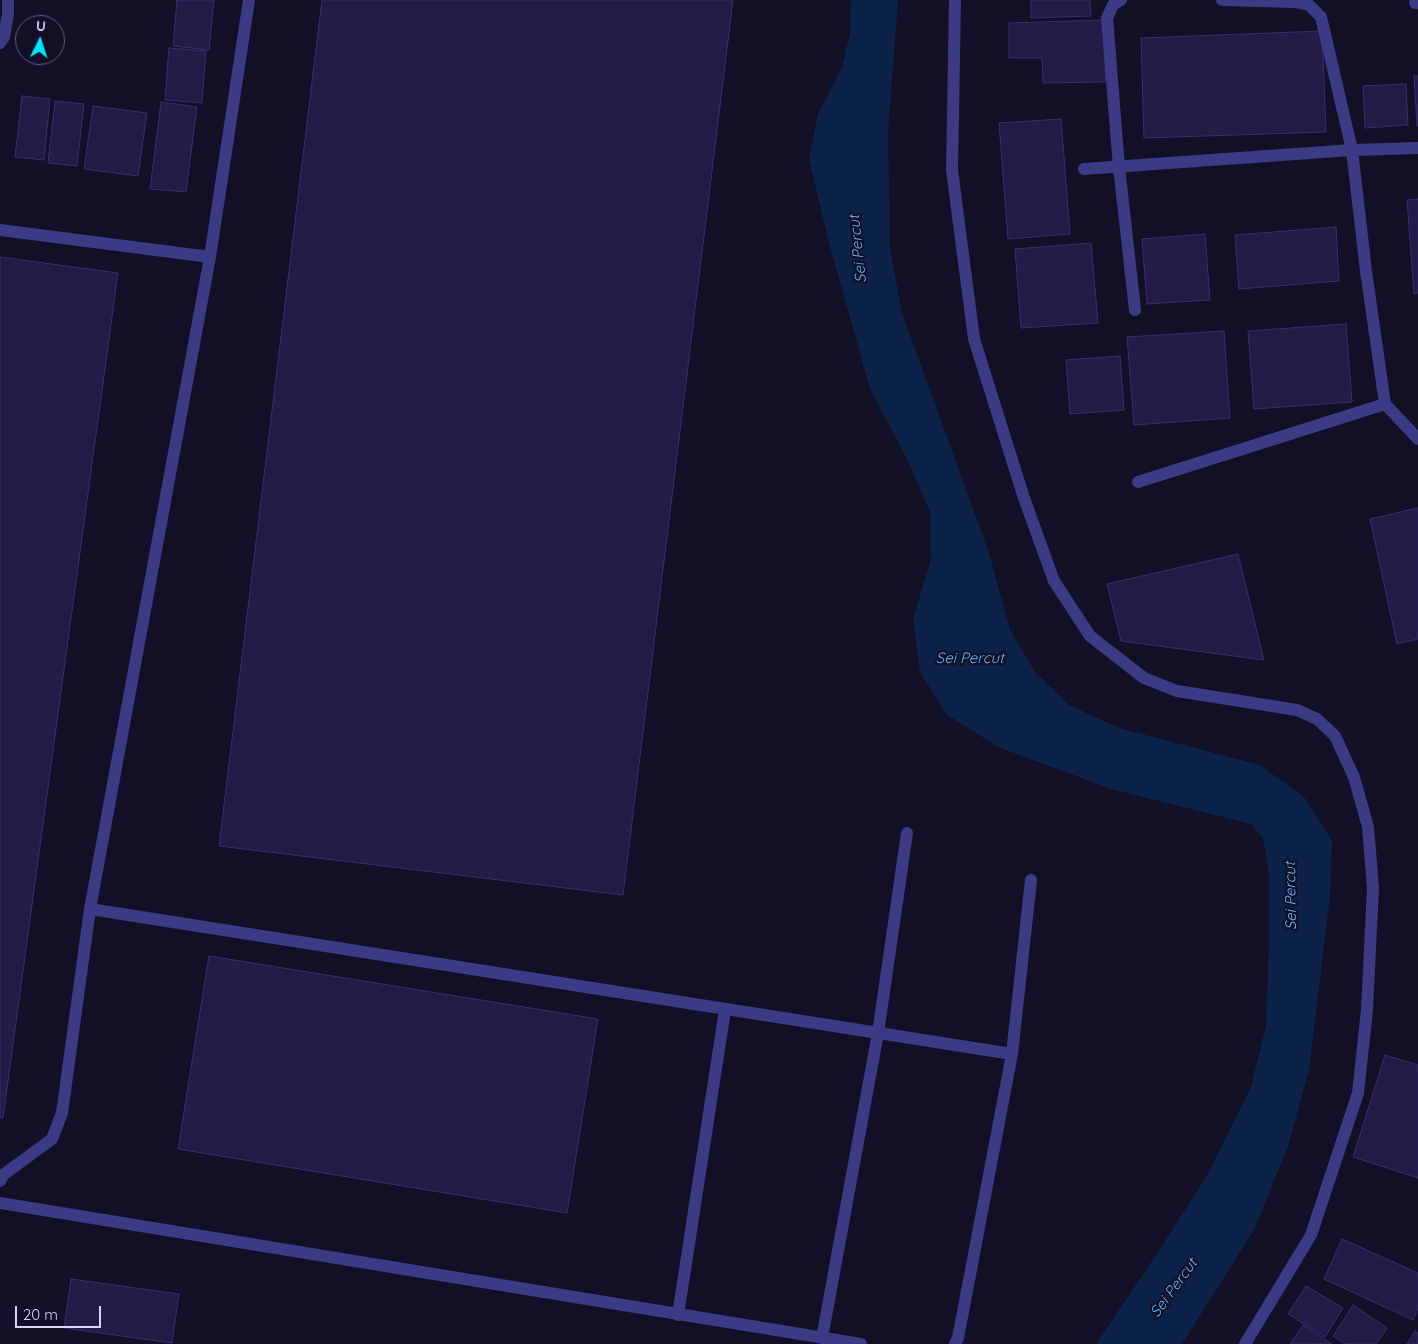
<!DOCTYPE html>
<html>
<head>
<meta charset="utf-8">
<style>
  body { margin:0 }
  #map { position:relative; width:1418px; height:1344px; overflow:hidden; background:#130f26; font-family:Quicksand,sans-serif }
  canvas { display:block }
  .north { position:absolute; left:15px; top:15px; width:50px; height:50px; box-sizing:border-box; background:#130f26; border:1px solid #625e7d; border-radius:50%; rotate:4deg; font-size:14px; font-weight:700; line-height:20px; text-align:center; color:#d9d4ff }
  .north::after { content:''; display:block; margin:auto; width:18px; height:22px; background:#00e5ff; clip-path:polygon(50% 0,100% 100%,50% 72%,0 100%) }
  .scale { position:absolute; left:15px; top:1306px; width:86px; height:22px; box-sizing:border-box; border:2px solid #d9d4ff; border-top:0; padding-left:6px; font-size:15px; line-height:18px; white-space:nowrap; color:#d9d4ff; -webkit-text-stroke:4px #130f26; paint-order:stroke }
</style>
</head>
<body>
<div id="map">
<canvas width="1418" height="1344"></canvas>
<div class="north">U</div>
<div class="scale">20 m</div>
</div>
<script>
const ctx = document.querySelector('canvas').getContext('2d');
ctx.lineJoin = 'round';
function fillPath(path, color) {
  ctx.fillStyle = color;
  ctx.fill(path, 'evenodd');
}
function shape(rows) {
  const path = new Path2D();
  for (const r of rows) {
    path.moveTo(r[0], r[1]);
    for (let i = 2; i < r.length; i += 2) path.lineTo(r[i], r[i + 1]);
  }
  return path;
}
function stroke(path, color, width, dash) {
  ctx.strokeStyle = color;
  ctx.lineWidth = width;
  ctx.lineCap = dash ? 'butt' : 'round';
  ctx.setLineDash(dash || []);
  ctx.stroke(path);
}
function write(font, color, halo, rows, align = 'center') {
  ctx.font = font + ' Quicksand,sans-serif';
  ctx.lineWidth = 4.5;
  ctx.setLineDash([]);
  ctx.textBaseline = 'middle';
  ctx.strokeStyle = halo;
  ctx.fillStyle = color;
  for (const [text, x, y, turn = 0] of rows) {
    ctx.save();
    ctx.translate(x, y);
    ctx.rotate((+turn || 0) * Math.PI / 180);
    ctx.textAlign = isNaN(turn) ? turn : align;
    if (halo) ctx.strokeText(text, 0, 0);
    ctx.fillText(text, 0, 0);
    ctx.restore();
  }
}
const water = shape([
  [851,0,898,0,888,131,890,249,902,313,989,553,1010,630,1035,672,1069,705,1119,728,1260,765,1305,798,1332,841,1330,896,1309,1070,1288,1146,1254,1230,1182,1344,1096,1344,1158,1252,1208,1174,1251,1087,1266,1026,1269,942,1269,873,1263,838,1251,824,1111,789,998,747,946,714,920,672,913,619,931,559,930,512,906,457,870,389,828,239,809,159,818,114,842,67,850,34]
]);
const building = shape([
  [177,0,214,0,209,50,173,46,177,0],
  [322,0,733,0,623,895,219,846,322,0],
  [1031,0,1090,0,1091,16,1031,18,1031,0],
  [1105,20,1106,82,1043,83,1042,58,1009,58,1009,23,1105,20],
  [1322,31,1326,132,1144,138,1141,38,1322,31],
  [169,48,206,51,202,103,165,100,169,48],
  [1414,76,1418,76,1418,126,1417,126,1414,76],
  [1406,84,1408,125,1365,128,1363,86,1406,84],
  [22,96,50,99,44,160,15,157,22,96],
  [55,101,84,104,77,166,48,163,55,101],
  [161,102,197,107,186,192,150,189,161,102],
  [93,106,147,113,138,176,84,169,93,106],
  [1061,119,1070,234,1008,239,999,123,1061,119],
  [1418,199,1418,293,1414,294,1407,200,1418,199],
  [1336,227,1339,281,1239,289,1235,235,1336,227],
  [1205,234,1210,300,1147,304,1142,239,1205,234],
  [1091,243,1098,323,1021,328,1015,249,1091,243],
  [0,257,118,273,3,1118,0,1118,0,257],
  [1346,324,1352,402,1254,409,1248,331,1346,324],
  [1224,331,1230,418,1134,425,1127,337,1224,331],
  [1120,356,1124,410,1070,414,1066,360,1120,356],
  [1418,508,1418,639,1397,644,1370,519,1418,508],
  [1238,554,1264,660,1121,641,1107,584,1238,554],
  [209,956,598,1019,567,1213,178,1149,209,956],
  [1385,1055,1418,1065,1418,1178,1353,1157,1385,1055],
  [1342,1239,1418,1273,1418,1309,1413,1320,1324,1279,1342,1239],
  [71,1279,179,1294,172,1343,64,1328,71,1279],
  [1306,1286,1343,1308,1325,1337,1288,1314,1306,1286],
  [1353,1305,1387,1328,1376,1344,1345,1344,1333,1336,1353,1305],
  [1303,1325,1332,1344,1290,1344,1303,1325],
  [1415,1331,1418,1333,1418,1344,1407,1344,1415,1331]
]);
const minor = shape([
  [955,0,952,170,974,339,1024,498,1054,581,1090,636,1144,678,1177,691,1297,710,1317,719,1335,736,1354,777,1368,827,1373,888,1367,1010,1358,1093,1311,1235,1245,1344],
  [1121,0,1113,5,1107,18,1119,167,1135,310],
  [1222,0,1295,2,1309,5,1321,17,1352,150,1366,271,1385,404],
  [1415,3,1418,3],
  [0,43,4,37,8,14,8,0],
  [1084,169,1352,150,1418,148],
  [0,230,210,257],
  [1138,482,1385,404,1418,439],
  [90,909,1012,1054],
  [0,1181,3,1175,52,1139,62,1113,90,909,210,257,249,0],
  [0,1203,861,1344],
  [678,1315,725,1010],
  [822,1338,878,1033,907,833],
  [955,1344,958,1338,1012,1054,1031,880]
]);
const waterNames = [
  ["Sei Percut",858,249,-96],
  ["Sei Percut",970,658],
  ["Sei Percut",1291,896,-91],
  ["Sei Percut",1174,1288,-54]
];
fillPath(water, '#0c2248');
fillPath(building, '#241b47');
stroke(building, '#3b2d73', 1);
stroke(minor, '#3d3a85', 12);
write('italic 15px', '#62b6ff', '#130f26', waterNames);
</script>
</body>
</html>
